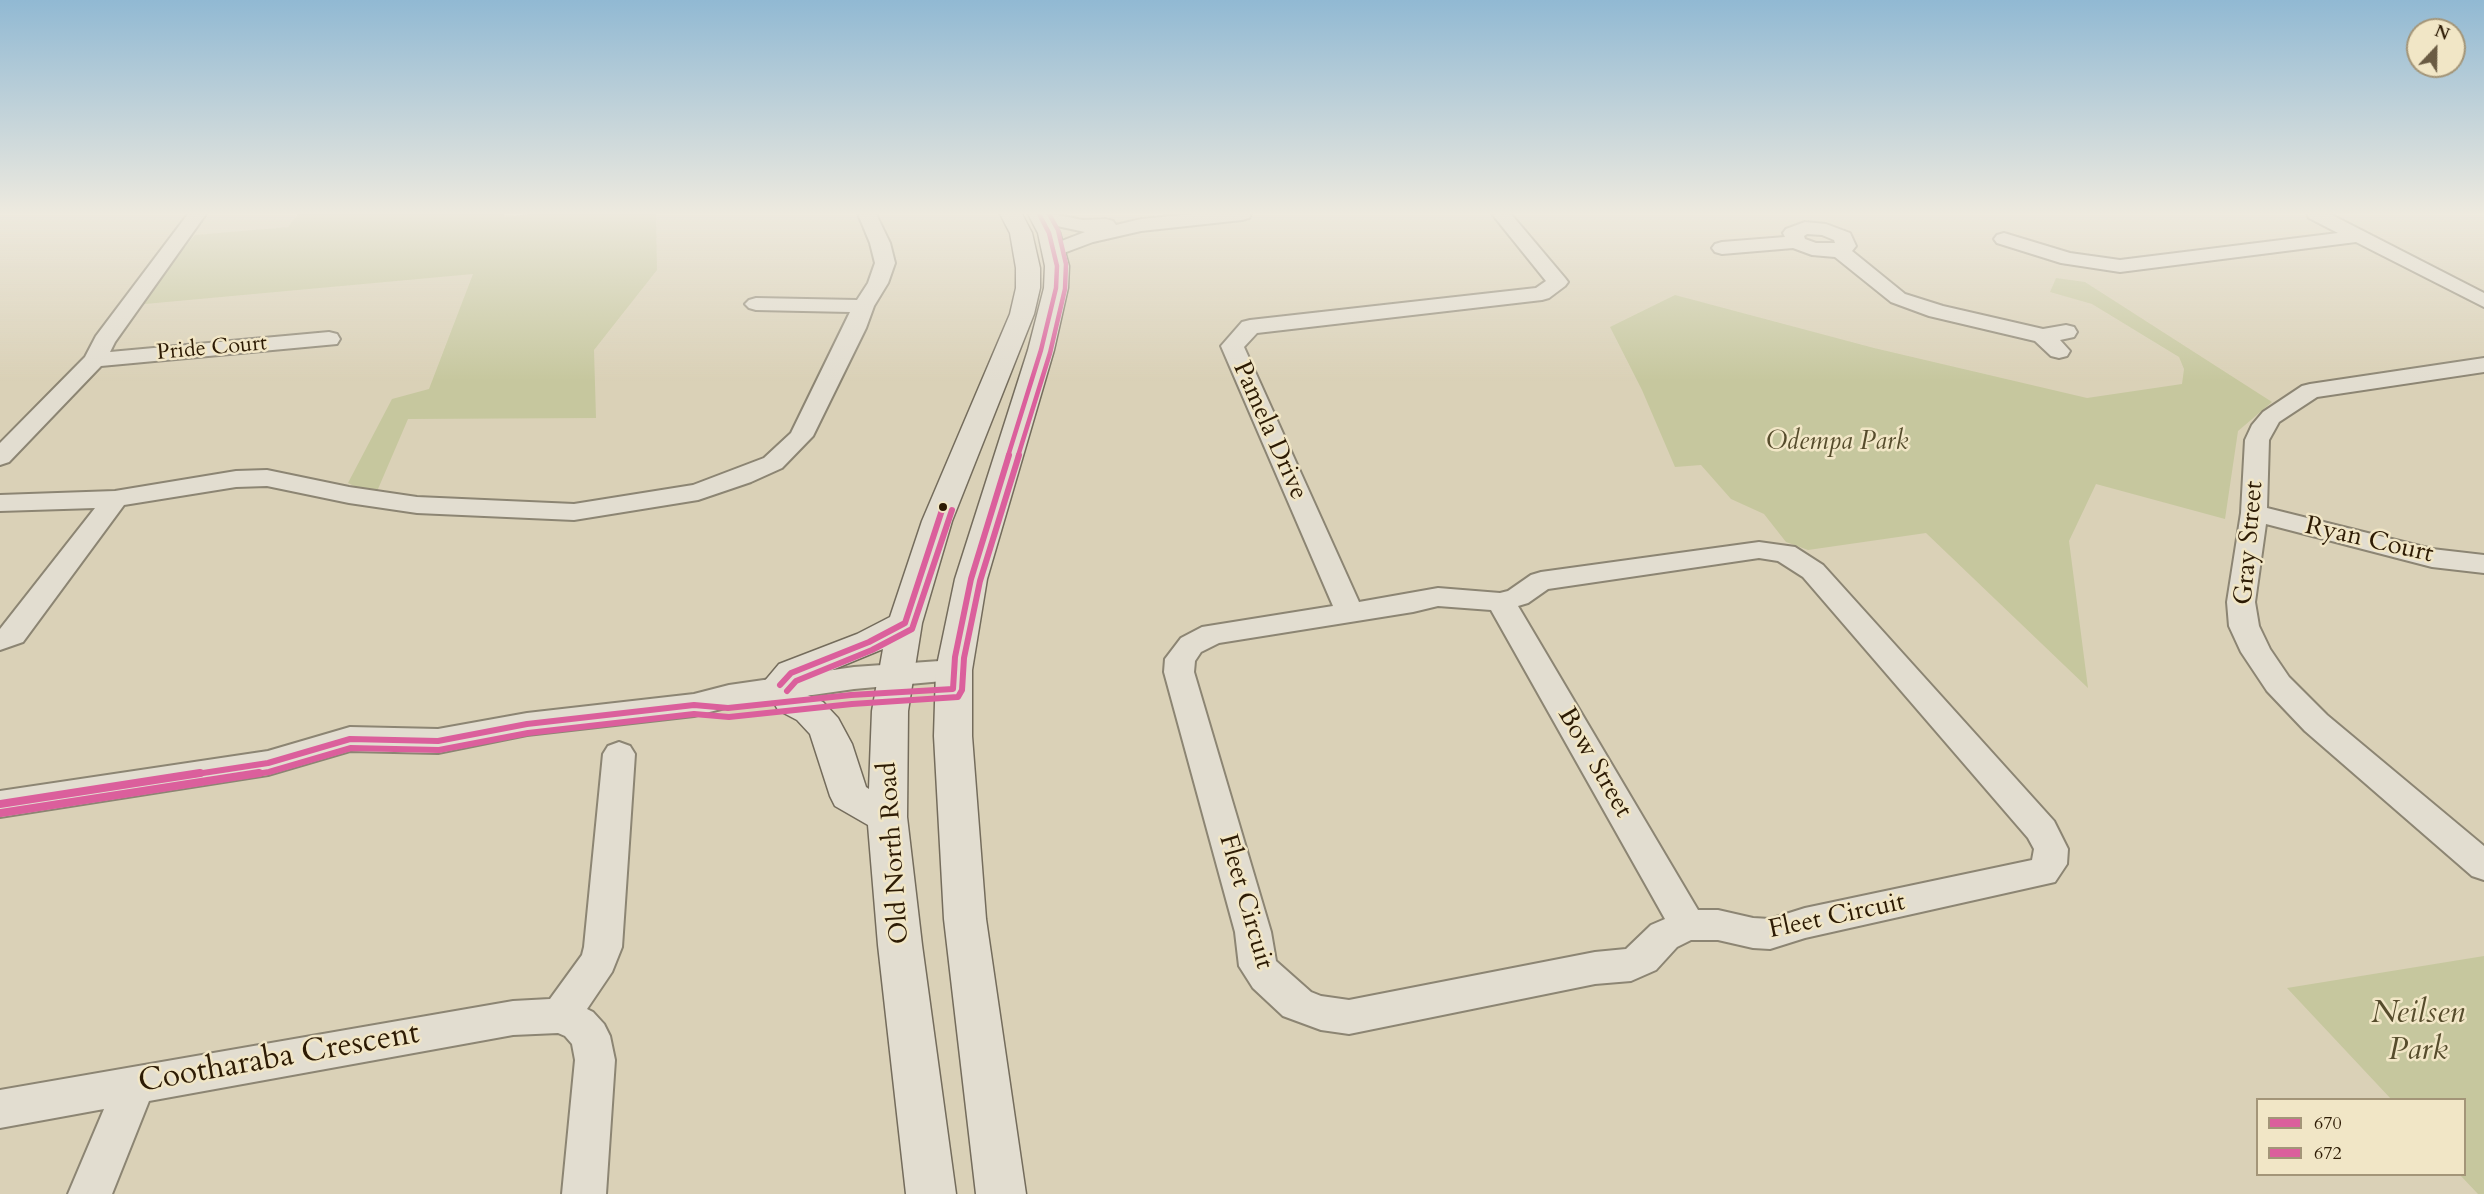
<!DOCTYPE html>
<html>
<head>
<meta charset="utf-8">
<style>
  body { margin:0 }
  #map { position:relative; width:2484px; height:1194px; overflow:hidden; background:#dad1b7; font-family:Cardo,serif }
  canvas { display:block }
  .legend { position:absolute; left:2256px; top:1098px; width:210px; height:78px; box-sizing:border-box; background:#f1e6c6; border:2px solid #a39578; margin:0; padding:8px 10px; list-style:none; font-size:18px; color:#2d1b04 }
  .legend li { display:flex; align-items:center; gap:12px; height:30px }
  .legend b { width:30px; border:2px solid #a39578 }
  .north { position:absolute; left:2406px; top:18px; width:60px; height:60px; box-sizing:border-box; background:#f1e6c6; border:2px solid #a39578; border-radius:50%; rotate:22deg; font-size:16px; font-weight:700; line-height:24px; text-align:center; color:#2d1b04 }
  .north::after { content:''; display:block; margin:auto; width:21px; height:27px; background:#6a5b43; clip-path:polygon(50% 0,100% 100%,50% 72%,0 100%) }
</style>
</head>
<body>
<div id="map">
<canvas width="2484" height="1194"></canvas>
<ul class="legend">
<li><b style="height:8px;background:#db5f9c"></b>670</li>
<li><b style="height:8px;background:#db5f9c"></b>672</li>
</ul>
<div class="north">N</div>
</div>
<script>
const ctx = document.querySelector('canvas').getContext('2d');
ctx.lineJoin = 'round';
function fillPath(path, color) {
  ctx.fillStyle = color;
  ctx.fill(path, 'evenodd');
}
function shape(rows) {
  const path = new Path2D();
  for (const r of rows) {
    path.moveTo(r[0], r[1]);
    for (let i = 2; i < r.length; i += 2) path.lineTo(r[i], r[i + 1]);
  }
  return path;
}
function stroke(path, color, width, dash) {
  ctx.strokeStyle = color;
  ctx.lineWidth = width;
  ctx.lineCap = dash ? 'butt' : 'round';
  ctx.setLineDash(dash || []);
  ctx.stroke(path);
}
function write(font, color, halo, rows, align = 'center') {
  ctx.font = font + ' Cardo,serif';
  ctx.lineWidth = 5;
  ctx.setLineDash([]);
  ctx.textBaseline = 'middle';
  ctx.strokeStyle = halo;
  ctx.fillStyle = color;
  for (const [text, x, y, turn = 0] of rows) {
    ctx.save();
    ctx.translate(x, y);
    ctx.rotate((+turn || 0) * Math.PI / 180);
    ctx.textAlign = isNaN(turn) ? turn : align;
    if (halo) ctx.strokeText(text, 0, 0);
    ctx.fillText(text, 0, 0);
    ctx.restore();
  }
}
const green = shape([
  [298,214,504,214,504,217,530,214,656,214,657,270,594,350,596,418,408,419,375,496,348,483,392,399,429,389,473,274,134,305,195,235,288,227],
  [2056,278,2085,282,2272,402,2238,431,2225,519,2096,484,2069,541,2088,688,1926,533,1808,550,1786,542,1764,514,1731,499,1701,465,1675,467,1642,390,1610,327,1675,295,1874,348,2087,398,2182,384,2184,369,2179,357,2092,304,2050,292],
  [2484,956,2484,1194,2478,1194,2460,1175,2464,1174,2464,1100,2391,1099,2287,988]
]);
const street = shape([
  [188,214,206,214,115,342,110,352,329,332,337,334,340,339,337,344,101,366,9,462,0,465,0,443,85,357,96,336,188,214],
  [858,214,876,214,890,243,895,263,888,283,874,306,866,328,813,436,782,468,751,482,698,500,574,520,417,513,349,503,267,486,236,487,124,505,23,642,0,650,0,629,95,508,0,511,0,495,115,491,236,471,267,470,349,487,417,497,574,504,693,485,764,458,791,433,850,312,756,310,749,308,745,304,749,300,756,298,857,300,868,283,875,263,870,243,858,214],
  [1034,214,1052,214,1083,220,1106,219,1113,221,1116,225,1141,219,1192,214,1251,214,1249,218,1242,220,1141,231,1093,242,1053,257,1046,255,1043,251,1046,247,1085,232,1034,221,1031,217,1034,214],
  [1492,214,1511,214,1565,278,1568,282,1565,286,1549,298,1542,300,1257,333,1244,347,1359,602,1438,588,1500,593,1508,591,1531,575,1541,572,1759,542,1795,547,1823,565,2054,821,2068,849,2067,864,2055,882,1805,938,1770,949,1753,948,1718,940,1691,940,1677,947,1656,970,1631,981,1595,984,1349,1034,1321,1030,1283,1016,1253,988,1239,966,1235,932,1164,672,1165,659,1181,638,1202,627,1333,606,1221,346,1242,322,1250,320,1536,288,1546,281,1492,214],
  [1759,558,1778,561,1803,577,2028,838,2034,849,2032,860,1805,908,1770,919,1753,918,1718,910,1698,910,1518,606,1528,603,1548,589,1759,558],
  [1438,606,1491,610,1665,919,1651,925,1626,949,1595,952,1349,1000,1321,996,1311,992,1276,961,1271,932,1194,672,1195,661,1201,652,1219,643,1413,612,1438,606],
  [2307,214,2330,214,2484,293,2484,307,2356,242,2120,272,2061,263,1997,243,1994,239,1997,235,2004,233,2070,253,2120,260,2338,233,2309,218,2307,214],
  [1805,222,1826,224,1850,233,1856,246,1852,251,1905,294,1943,306,2043,329,2066,325,2074,327,2077,332,2074,337,2060,340,2070,351,2067,356,2059,358,2051,356,2035,341,1929,316,1891,302,1835,257,1812,255,1793,248,1722,254,1715,252,1712,248,1715,244,1722,242,1785,237,1783,233,1786,229,1805,222],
  [1807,234,1822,235,1834,240,1835,243,1816,243,1805,239,1804,236,1807,234],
  [2484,358,2484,372,2317,397,2279,422,2269,440,2267,508,2432,549,2484,555,2484,573,2432,567,2266,524,2255,602,2259,626,2270,649,2289,677,2327,715,2484,846,2484,880,2472,876,2305,731,2267,691,2241,652,2229,626,2227,602,2241,513,2245,440,2252,425,2263,412,2302,386,2310,384,2484,358],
  [954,660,965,663,969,670,965,677,954,680,854,689,729,707,694,716,527,735,438,753,350,751,268,775,0,817,0,791,268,751,350,727,438,729,527,713,694,694,729,685,854,667,954,660],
  [619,742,630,746,635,754,622,947,612,972,587,1009,593,1012,604,1024,610,1036,615,1060,606,1194,562,1194,575,1060,572,1044,565,1036,558,1033,513,1035,149,1101,112,1194,68,1194,104,1109,0,1128,0,1090,513,1001,550,999,582,955,584,947,603,754,608,746,619,742]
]);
const secondary = shape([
  [1000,214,1022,214,1032,233,1040,268,1040,288,1034,314,952,521,922,623,908,711,907,817,922,945,956,1194,906,1194,878,945,868,825,835,806,830,796,810,734,797,720,778,710,773,701,763,698,758,689,779,664,857,634,890,617,922,521,1010,314,1016,288,1016,268,1010,233,1000,214],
  [883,649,872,711,869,789,866,787,852,744,838,718,823,702,796,690,803,682,883,649],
  [1028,214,1050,214,1060,233,1069,266,1068,288,1054,350,987,579,972,670,972,736,986,919,1026,1194,976,1194,944,919,934,736,936,670,955,579,1028,350,1044,288,1045,266,1038,233,1028,214]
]);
const bus1Far2 = shape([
  [1008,456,1041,350,1056,288,1057,266,1049,233,1039,214]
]);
const bus1Far1 = shape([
  [780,685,791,673,869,642,905,623,943,507],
  [190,775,268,763,350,739,438,741,527,724,694,705,728,708,851,695,953,689,955,657,971,579,1009,455]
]);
const bus1 = shape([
  [0,804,200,773]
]);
const bus2Far2 = shape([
  [1018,456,1050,353,1065,289,1066,264,1058,230,1049,214]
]);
const bus2Far1 = shape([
  [787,691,796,681,872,650,912,629,952,510],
  [250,775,269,772,351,748,439,750,528,733,694,714,729,717,852,704,958,697,962,690,964,658,980,581,1019,455]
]);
const bus2 = shape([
  [1,813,259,773]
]);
const markers = [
  [943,507,5,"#2d1b04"]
];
const farStreetnames = [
  ["Pride Court",212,349,-5]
];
const streetNames = [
  ["Pamela Drive",1269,431,66],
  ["Ryan Court",2369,541,13],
  ["Gray Street",2250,543,-85],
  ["Bow Street",1594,763,60],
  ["Old North Road",895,853,-94],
  ["Fleet Circuit",1245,902,74],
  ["Fleet Circuit",1837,917,-12]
];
const parkNames = [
  ["Odempa Park",1837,443]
];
const nearParknames = [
  ["Neilsen",2418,1015],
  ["Park",2418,1052]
];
const nearStreetnames = [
  ["Cootharaba Crescent",279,1059,-10]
];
fillPath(green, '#c6c79e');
stroke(street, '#8c8573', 4);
stroke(secondary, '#746c5c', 3);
fillPath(street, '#e2ddd0');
fillPath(secondary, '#e2ddd0');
stroke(bus1Far2, '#db5f9c', 4.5);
stroke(bus1Far1, '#db5f9c', 6);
stroke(bus1, '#db5f9c', 8);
stroke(bus2Far2, '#db5f9c', 4.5);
stroke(bus2Far1, '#db5f9c', 6);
stroke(bus2, '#db5f9c', 8);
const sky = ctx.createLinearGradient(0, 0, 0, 381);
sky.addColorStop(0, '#91b9d3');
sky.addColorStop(0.56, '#eeeadf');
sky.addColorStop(1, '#eeeadf00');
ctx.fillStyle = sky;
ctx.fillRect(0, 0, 2484, 381);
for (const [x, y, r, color] of markers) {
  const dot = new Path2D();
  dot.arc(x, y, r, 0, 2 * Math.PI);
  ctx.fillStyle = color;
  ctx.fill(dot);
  stroke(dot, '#f1e6c6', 2);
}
write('22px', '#2d1b04', '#f1e6c6', farStreetnames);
write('26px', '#2d1b04', '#f1e6c6', streetNames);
write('italic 26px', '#564c2c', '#f1e6c6', parkNames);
write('italic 32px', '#564c2c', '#f1e6c6', nearParknames);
write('32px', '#2d1b04', '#f1e6c6', nearStreetnames);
</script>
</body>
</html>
